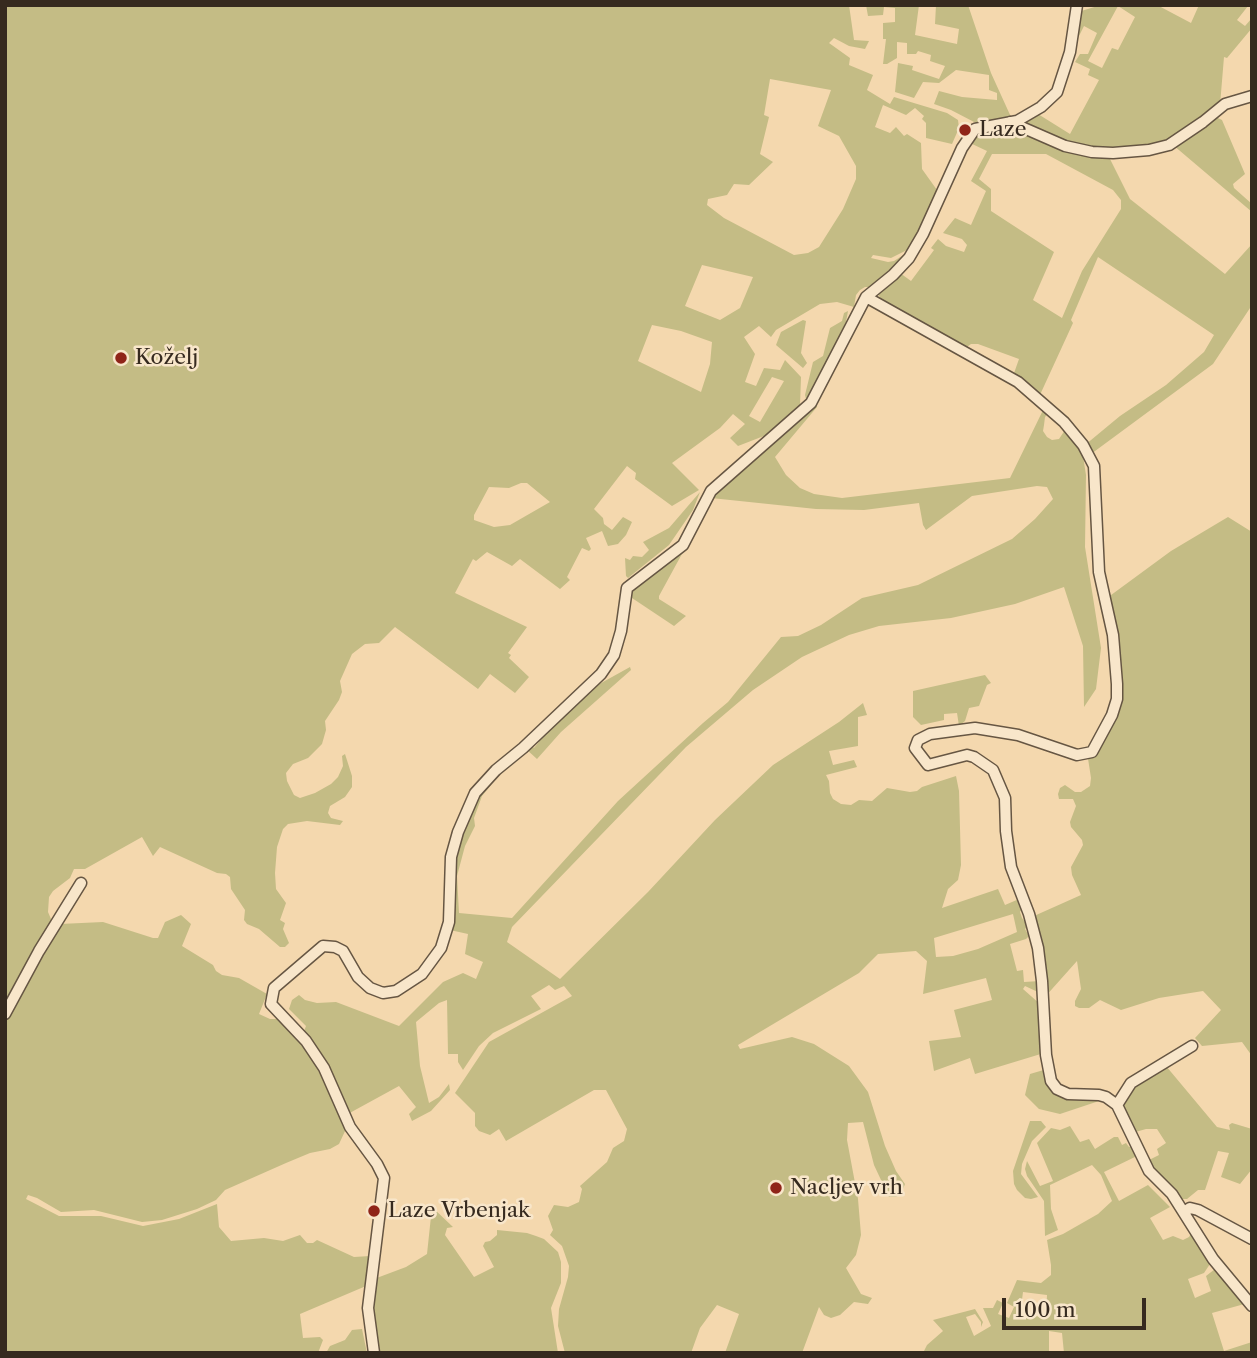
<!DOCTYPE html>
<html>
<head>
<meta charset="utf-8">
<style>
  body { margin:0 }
  #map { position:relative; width:1257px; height:1358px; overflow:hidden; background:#f4d8ae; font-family:"Libre Caslon Text",serif }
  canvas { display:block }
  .frame { position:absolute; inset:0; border:7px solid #362a1f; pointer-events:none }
  .scale { position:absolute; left:1002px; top:1298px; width:144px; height:32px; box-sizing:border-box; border:4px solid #362a1f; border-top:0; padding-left:9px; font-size:21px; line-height:24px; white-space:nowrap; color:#362a1f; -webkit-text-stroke:5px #f8e6ca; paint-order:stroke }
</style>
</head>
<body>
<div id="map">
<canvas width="1257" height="1358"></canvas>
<div class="frame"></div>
<div class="scale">100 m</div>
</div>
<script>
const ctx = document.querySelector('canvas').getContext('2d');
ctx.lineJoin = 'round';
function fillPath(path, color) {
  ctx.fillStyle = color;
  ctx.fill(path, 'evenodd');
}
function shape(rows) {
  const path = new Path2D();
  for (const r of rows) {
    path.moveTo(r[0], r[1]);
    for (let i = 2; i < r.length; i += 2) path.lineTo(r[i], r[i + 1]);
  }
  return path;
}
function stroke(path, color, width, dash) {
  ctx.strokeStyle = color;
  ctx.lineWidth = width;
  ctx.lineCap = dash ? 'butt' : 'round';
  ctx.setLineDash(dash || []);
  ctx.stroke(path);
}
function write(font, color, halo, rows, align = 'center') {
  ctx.font = font + ' "Libre Caslon Text",serif';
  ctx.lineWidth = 5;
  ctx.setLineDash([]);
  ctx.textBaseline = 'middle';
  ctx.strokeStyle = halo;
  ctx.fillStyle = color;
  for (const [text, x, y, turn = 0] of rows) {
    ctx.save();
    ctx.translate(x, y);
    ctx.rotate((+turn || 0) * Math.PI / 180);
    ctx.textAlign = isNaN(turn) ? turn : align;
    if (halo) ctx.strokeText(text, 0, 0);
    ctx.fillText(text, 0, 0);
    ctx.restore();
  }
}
const green = shape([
  [5,5,849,5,854,40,869,41,865,49,849,46,834,38,829,43,850,58,849,65,873,75,867,90,890,104,894,97,947,113,958,120,959,128,952,144,926,138,926,123,922,119,924,116,915,108,906,115,883,105,875,127,890,133,896,127,904,136,907,134,921,143,922,169,937,190,913,247,891,258,873,255,871,258,888,262,894,261,908,252,907,257,873,287,865,287,860,290,856,295,854,307,837,302,820,304,776,330,771,337,759,326,744,337,755,354,745,382,756,386,764,368,780,370,785,360,801,377,800,406,789,416,769,434,738,446,730,438,745,424,733,414,720,428,672,463,699,490,672,506,635,479,636,473,627,466,594,509,603,518,604,524,612,530,623,517,632,522,626,535,618,544,608,546,602,531,586,538,591,549,589,551,582,548,567,577,570,580,560,589,520,559,512,566,487,552,476,561,473,559,455,593,527,627,508,653,511,655,509,658,529,677,515,693,490,674,478,689,395,627,379,643,365,644,352,654,340,681,342,692,339,700,325,721,326,730,322,744,308,758,293,764,286,773,287,781,294,795,300,798,315,793,331,784,338,777,343,766,342,756,345,754,352,776,352,787,345,797,330,806,328,813,331,818,343,821,340,825,307,821,288,824,283,829,277,847,275,873,276,889,286,903,280,920,285,923,283,929,289,943,285,947,280,947,259,929,247,924,244,920,245,910,231,889,230,877,226,874,217,873,160,847,153,856,142,837,85,869,74,869,70,878,53,891,49,897,48,912,51,919,60,924,103,922,153,938,158,938,165,922,181,915,191,924,182,946,213,965,216,971,222,975,239,978,267,994,259,1014,270,1019,278,1019,306,1048,327,1086,346,1129,339,1144,330,1149,310,1153,286,1163,225,1190,216,1200,197,1209,162,1220,142,1222,94,1210,61,1212,37,1198,28,1195,26,1199,59,1216,101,1216,143,1226,179,1219,217,1204,219,1227,231,1241,264,1238,283,1241,300,1235,307,1243,313,1243,317,1240,354,1257,370,1256,366,1286,300,1314,303,1338,320,1337,323,1340,318,1353,5,1353],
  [770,79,831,90,818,126,839,136,856,166,856,179,843,209,819,247,808,253,794,255,724,218,707,205,708,199,727,195,734,184,749,185,773,162,760,154,769,117,764,115],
  [702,265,753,277,740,308,720,320,685,306],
  [652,325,681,331,712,342,710,364,701,392,638,361],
  [772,377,784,381,760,422,749,416],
  [521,483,527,483,550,502,510,525,494,527,474,520,474,515,489,487,509,488],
  [866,5,919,5,915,35,957,44,959,29,935,24,936,5,968,5,991,73,1011,117,976,123,951,110,934,104,939,91,962,97,997,100,997,93,989,90,989,75,956,70,939,83,923,82,914,98,895,92,898,63,913,66,912,70,939,79,945,66,930,61,931,55,918,51,916,54,907,54,907,43,897,42,897,58,887,64,883,64,886,39,883,39,883,23,895,22,895,8,884,7,883,15,868,16],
  [1101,5,1157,5,1191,23,1199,5,1252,5,1252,8,1248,6,1237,20,1245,26,1252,18,1252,28,1227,58,1224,57,1220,105,1176,138,1157,146,1089,150,1024,125,1024,122,1038,114,1070,134,1099,80,1088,75,1090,69,1075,62,1080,54,1088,54,1097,33,1084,26,1076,42,1078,12],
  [1118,6,1135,17,1118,50,1112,48,1102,68,1088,61],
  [1216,117,1222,120,1245,174,1233,184,1234,188,1252,204,1252,212,1173,145],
  [1011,126,1109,157,1130,199,1225,274,1252,244,1252,305,1213,364,1091,454,1085,445,1120,416,1166,385,1204,352,1214,335,1098,257,1071,320,1073,323,1039,397,1013,376,1019,359,978,344,971,344,964,349,882,301,878,294,900,273,911,281,934,250,931,248,938,239,946,246,964,252,967,245,962,239,943,233,955,218,971,225,986,191,971,181,987,151,970,143,982,133],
  [992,154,1046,154,1113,190,1121,200,1121,209,1082,271,1062,318,1033,300,1054,252,991,211,991,189,979,179],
  [848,311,846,322,808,400,806,399,805,395,813,362,823,356,830,328,842,321,844,313],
  [803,320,806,321,801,353,807,363,803,368,776,345,781,332],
  [817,402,817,407,775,457,786,475,800,488,814,494,842,498,1010,478,1045,406,1050,411,1045,417,1044,425,1043,431,1047,437,1052,440,1059,439,1067,427,1078,440,1083,456,1086,475,1085,547,1101,648,1096,689,1084,707,1083,646,1064,587,1015,604,951,618,879,626,849,635,802,657,753,690,686,747,512,927,507,942,560,979,648,892,715,820,773,765,839,722,863,703,867,715,858,717,858,746,829,751,833,765,854,760,857,767,826,775,829,781,830,793,833,799,841,804,851,805,859,800,872,801,887,788,910,792,917,791,922,787,956,776,959,791,961,865,958,880,948,889,942,908,998,889,1005,905,1019,899,1023,907,1020,912,1022,918,1028,926,1025,929,1029,936,1026,939,1010,944,1017,971,1023,970,1024,982,1040,981,1040,993,1025,986,1023,989,1040,1004,1044,1053,975,1074,970,1058,934,1071,929,1041,961,1037,954,1010,992,1000,986,978,923,994,927,961,916,951,878,954,859,973,738,1045,740,1049,792,1037,814,1044,849,1066,868,1092,885,1146,896,1171,905,1184,901,1194,896,1197,889,1197,874,1165,863,1122,848,1123,847,1140,858,1199,861,1235,856,1255,846,1268,861,1294,872,1298,868,1304,854,1302,840,1315,831,1318,824,1315,819,1307,802,1353,725,1353,739,1314,717,1305,700,1328,691,1353,565,1353,558,1326,559,1309,568,1277,569,1266,562,1246,550,1235,553,1230,548,1216,554,1205,568,1207,579,1202,582,1189,580,1186,607,1162,613,1148,624,1141,627,1129,606,1090,594,1090,506,1141,499,1129,490,1135,479,1131,475,1126,475,1113,455,1093,489,1042,572,996,564,986,555,990,549,985,531,996,541,1009,493,1033,479,1046,463,1070,458,1062,458,1054,448,1054,447,1000,439,1003,416,1022,420,1066,429,1103,439,1097,449,1084,450,1090,431,1111,412,1121,409,1114,416,1107,399,1086,346,1115,303,1034,306,1026,289,1009,292,1000,299,995,305,1000,317,1003,336,1002,399,1026,443,982,463,973,476,979,483,962,465,954,468,934,450,930,455,850,476,798,489,782,491,785,482,796,474,818,475,826,465,846,457,876,459,913,512,918,618,801,703,723,728,702,781,637,798,636,821,625,862,598,918,585,1012,539,1035,519,1053,499,1047,487,1037,486,972,496,926,530,923,525,919,503,864,510,816,509,711,498],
  [1013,914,1017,932,978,949,953,956,936,957,934,938],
  [700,492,693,510,669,545,628,578,626,576,625,558,630,560,633,556,642,557,649,550,643,542,669,528],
  [1228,517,1252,532,1252,1056,1242,1042,1202,1046,1195,1038,1221,1010,1203,991,1159,998,1121,1010,1100,1000,1089,1008,1079,1008,1075,1006,1075,1001,1081,989,1077,961,1044,998,1044,952,1034,916,1081,895,1072,875,1071,867,1083,845,1082,840,1071,827,1070,822,1076,806,1073,799,1059,799,1058,794,1060,788,1065,785,1075,792,1081,792,1090,786,1091,778,1087,752,1104,723,1116,693,1107,598,1171,551],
  [682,551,683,552,659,596,659,599,686,616,674,626,629,596,635,587],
  [630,667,631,670,561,732,537,759,526,749,531,745,534,748,539,742,537,739,594,687],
  [985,675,991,683,987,685,979,706,969,708,965,721,959,726,957,713,944,714,944,720,921,725,913,717,913,691],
  [1166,1066,1217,1127,1230,1130,1229,1125,1232,1123,1252,1129,1252,1169,1240,1184,1221,1177,1229,1153,1218,1151,1205,1190,1198,1190,1187,1199,1181,1199,1147,1161,1159,1155,1157,1149,1166,1143,1157,1129,1146,1129,1132,1133,1122,1106,1127,1089],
  [1047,1069,1055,1090,1105,1099,1060,1114,1039,1109,1025,1095,1030,1074],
  [1030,1121,1041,1121,1046,1127,1032,1141,1022,1164,1021,1174,1038,1197,1031,1199,1025,1198,1017,1190,1014,1184,1013,1171],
  [1070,1126,1080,1142,1089,1139,1095,1149,1114,1137,1118,1137,1122,1145,1126,1143,1129,1147,1133,1145,1139,1155,1104,1172,1119,1201,1148,1185,1170,1207,1150,1218,1163,1240,1173,1236,1183,1240,1189,1237,1192,1232,1212,1261,1204,1273,1188,1279,1195,1298,1211,1291,1206,1276,1215,1269,1248,1303,1212,1313,1224,1351,1252,1342,1252,1353,1064,1353,1062,1333,1049,1331,1049,1353,923,1353,927,1345,943,1331,933,1320,975,1309,983,1322,981,1327,981,1322,975,1314,966,1317,974,1336,991,1326,983,1308,993,1308,997,1300,1003,1303,998,1314,1009,1318,1014,1307,1007,1303,1017,1280,1041,1283,1051,1275,1051,1265,1047,1240,1063,1234,1098,1214,1112,1201,1101,1175,1092,1165,1050,1185,1051,1209,1058,1230,1045,1236,1044,1201,1027,1176,1025,1169,1027,1161,1040,1186,1053,1181,1037,1143,1051,1128,1060,1130],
  [1023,1292,1047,1295,1046,1317,1020,1315],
  [432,1207,453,1227,447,1228,445,1235,474,1277,494,1267,483,1246,485,1242,490,1241,497,1235,497,1230,527,1233,536,1236,544,1239,558,1252,561,1262,561,1283,551,1308,558,1353,380,1353,371,1311,374,1279,406,1267,427,1254],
  [362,1329,367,1353,326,1353,330,1346,345,1340,352,1330]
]);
const street = shape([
  [1010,122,1065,146,1092,152,1113,153,1149,150,1169,145,1203,122,1225,104,1252,96],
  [866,297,1018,382,1064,422,1083,445,1094,466,1099,572,1113,635,1117,684,1117,699,1112,715,1092,752,1077,755,1018,735,975,728,930,734,918,740,915,748,928,765,967,755,974,757,993,770,1005,798,1006,831,1011,867,1029,914,1038,948,1042,981,1046,1055,1051,1081,1057,1089,1068,1094,1099,1095,1106,1097,1117,1105,1149,1171,1172,1194,1213,1259,1252,1306],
  [5,1014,39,951,81,883],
  [1117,1105,1131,1083,1192,1046],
  [1184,1212,1190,1208,1198,1210,1252,1239],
  [374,1353,368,1308,384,1178,377,1164,350,1127,324,1068,306,1041,271,1004,274,988,323,946,335,947,343,951,358,977,370,988,383,993,396,991,422,974,441,948,449,922,451,857,458,832,475,793,496,770,523,748,601,674,614,655,621,631,627,588,683,545,711,491,811,403,866,297,893,275,909,258,923,234,962,148,975,129,1017,121,1041,107,1057,92,1070,52,1077,5]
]);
const markers = [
  [965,130,7,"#8f2418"],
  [121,358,7,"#8f2418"],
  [776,1188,7,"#8f2418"],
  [374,1211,7,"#8f2418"]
];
const poiNames = [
  ["Laze",979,130],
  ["Koželj",135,358],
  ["Nacljev vrh",790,1188],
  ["Laze Vrbenjak",388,1211]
];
fillPath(green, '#c4bc85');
stroke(street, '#665643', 13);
stroke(street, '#f8e6ca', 10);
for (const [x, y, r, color] of markers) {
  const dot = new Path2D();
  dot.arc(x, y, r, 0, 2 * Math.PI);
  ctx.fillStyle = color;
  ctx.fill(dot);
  stroke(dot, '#f8e6ca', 2.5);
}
write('21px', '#362a1f', '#f8e6ca', poiNames, 'left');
</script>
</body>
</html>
